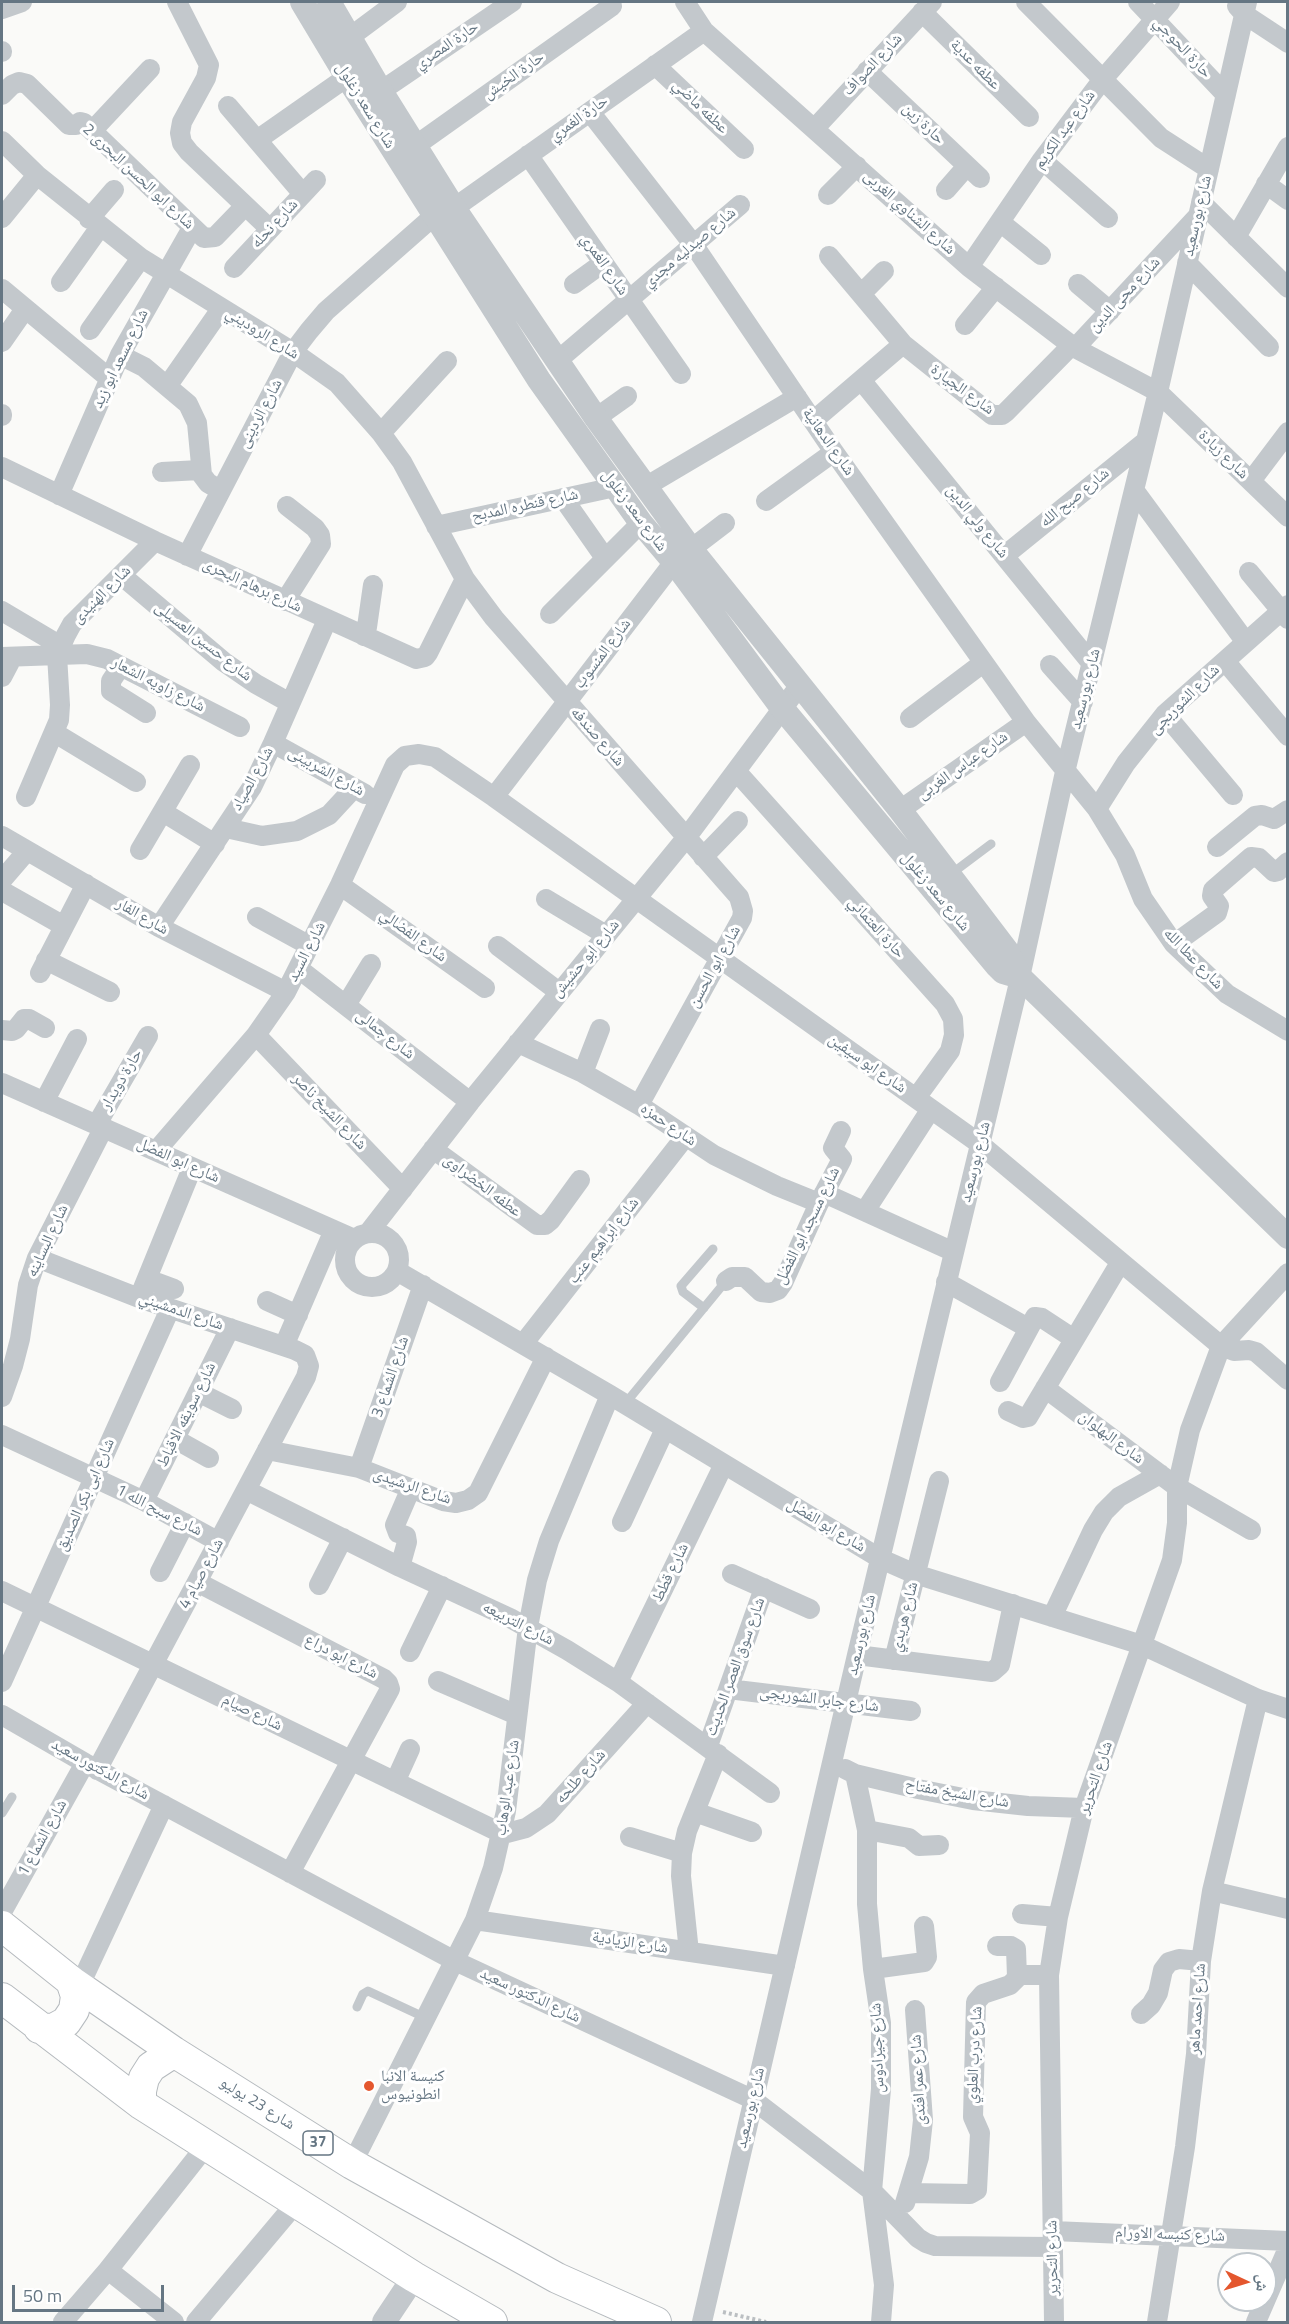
<!DOCTYPE html>
<html>
<head>
<meta charset="utf-8">
<style>
  body { margin:0 }
  #map { position:relative; width:1289px; height:2324px; overflow:hidden; background:#fafaf8; font-family:"Titillium Web","Noto Naskh Arabic",sans-serif }
  canvas { display:block }
  .frame { position:absolute; inset:0; border:3px solid #657683; pointer-events:none }
  .north { position:absolute; left:1217px; top:2252px; width:60px; height:60px; box-sizing:border-box; background:#fff; border:2px solid #c1c8cd; border-radius:50%; rotate:94deg; font-size:16px; font-weight:700; line-height:24px; text-align:center; color:#657683 }
  .north::after { content:''; display:block; margin:auto; width:21px; height:27px; background:#e4572e; clip-path:polygon(50% 0,100% 100%,50% 72%,0 100%) }
  .scale { position:absolute; left:12px; top:2285px; width:152px; height:27px; box-sizing:border-box; border:3px solid #657683; border-top:0; padding-left:8px; font-size:18px; line-height:21px; white-space:nowrap; color:#657683; -webkit-text-stroke:4px #fff; paint-order:stroke }
</style>
</head>
<body>
<div id="map">
<canvas width="1289" height="2324"></canvas>
<div class="frame"></div>
<div class="north">ش</div>
<div class="scale">50 m</div>
</div>
<script>
const ctx = document.querySelector('canvas').getContext('2d');
ctx.lineJoin = 'round';
function shape(rows) {
  const path = new Path2D();
  for (const r of rows) {
    if (r.length === 3) {
      path.moveTo(r[0] + r[2], r[1]);
      path.arc(r[0], r[1], r[2], 0, 2 * Math.PI);
      continue;
    }
    path.moveTo(r[0], r[1]);
    for (let i = 2; i < r.length; i += 2) path.lineTo(r[i], r[i + 1]);
  }
  return path;
}
function stroke(path, color, width, dash) {
  ctx.strokeStyle = color;
  ctx.lineWidth = width;
  ctx.lineCap = dash ? 'butt' : 'round';
  ctx.setLineDash(dash || []);
  ctx.stroke(path);
}
function write(font, color, halo, rows, align = 'center') {
  ctx.font = font + ' "Titillium Web","Noto Naskh Arabic",sans-serif';
  ctx.lineWidth = 6;
  ctx.setLineDash([]);
  ctx.textBaseline = 'middle';
  ctx.strokeStyle = halo;
  ctx.fillStyle = color;
  for (const [text, x, y, turn = 0] of rows) {
    ctx.save();
    ctx.translate(x, y);
    ctx.rotate((+turn || 0) * Math.PI / 180);
    ctx.textAlign = isNaN(turn) ? turn : align;
    if (halo) ctx.strokeText(text, 0, 0);
    ctx.fillText(text, 0, 0);
    ctx.restore();
  }
}
const path = shape([
  [723,2312,766,2322]
]);
const service = shape([
  [951,874,991,844],
  [704,1308,683,1292,681,1286,713,1249],
  [624,1405,726,1281],
  [2,1813,12,1797],
  [357,2007,363,1994,368,1991,426,2018]
]);
const minor = shape([
  [177,2,209,65,206,78,182,122,180,133,182,143,189,152,270,229],
  [685,2,704,31,969,267,1075,348,1158,392,1288,517],
  [1026,2,1161,138,1209,169],
  [1138,2,1226,95],
  [1237,6,1244,14,1288,43],
  [2,9,22,2],
  [922,12,1029,117],
  [350,37,397,2],
  [2,51,2,52],
  [655,65,744,149],
  [867,71,980,178],
  [381,91,512,2],
  [2,95,12,85,19,82,27,84,69,125,76,125,80,122,84,123,204,238,215,237,245,206],
  [228,106,303,194],
  [590,112,693,244,834,452,1026,722,1097,809,1125,855,1143,899,1174,944,1227,994,1288,1031],
  [815,128,932,2],
  [92,131,150,69],
  [257,140,347,77],
  [2,141,37,175,141,258,293,352,337,383,381,433,402,462,465,579,494,618,739,897,743,911,742,918,639,1105],
  [415,146,612,6],
  [528,155,681,374],
  [1042,160,1108,218],
  [1266,184,1288,200],
  [946,190,967,166],
  [828,195,857,166],
  [1201,202,1288,288],
  [454,208,704,31],
  [2,218,37,175],
  [89,219,114,190],
  [1000,222,1041,255],
  [1236,237,1288,147],
  [829,256,903,344,992,415,1002,415,1006,412,1071,346],
  [1187,263,1269,347],
  [969,267,1042,160,1103,79,1170,2],
  [234,268,316,180],
  [61,282,100,227],
  [574,284,603,263],
  [1078,284,1110,311],
  [2,289,110,379],
  [861,294,884,271],
  [965,325,996,287],
  [90,330,141,258],
  [2,342,25,309],
  [1075,348,1197,217],
  [120,355,144,367,188,404,197,423,202,475,208,483,220,490],
  [557,361,740,205],
  [861,380,1092,664],
  [168,385,221,309],
  [2,416,2,414],
  [596,418,627,396],
  [813,421,903,344],
  [381,433,447,361],
  [2,467,155,541,416,659,425,657,428,653,465,579],
  [162,472,200,470],
  [1251,481,1288,432],
  [645,487,797,397],
  [1134,490,1245,641],
  [59,495,120,355,192,228],
  [563,498,605,558],
  [766,501,834,452],
  [436,526,615,487],
  [187,556,293,352,309,331,326,311,435,215],
  [1004,556,1146,441],
  [1249,572,1288,619],
  [121,575,224,662,256,684,290,703],
  [285,601,321,544,320,535,315,528,287,506],
  [2,611,61,646],
  [550,614,641,523],
  [364,636,367,627,373,585],
  [2,657,87,654,107,659,240,727],
  [1225,661,1288,736],
  [1050,665,1083,702],
  [121,666,111,681,111,691,146,713],
  [2,677,12,658],
  [1165,714,1233,795],
  [910,718,983,663],
  [55,733,136,782],
  [273,743,365,794],
  [736,771,945,1004,953,1019,954,1035,950,1051,916,1098],
  [26,797,59,720,60,705,57,655,66,635,72,624,155,541],
  [494,797,674,562,725,523],
  [1097,809,1126,763,1165,714,1288,605],
  [900,810,1026,722],
  [163,812,215,844],
  [226,828,262,836,297,831,329,815,354,788],
  [2,836,159,927,286,992],
  [1217,847,1255,816,1262,815,1274,819,1288,810],
  [140,850,190,765],
  [703,857,738,821],
  [2,880,27,851],
  [340,885,485,988],
  [2,891,64,926],
  [546,899,606,935],
  [257,917,310,946],
  [159,927,252,787,273,743,327,620],
  [1174,944,1217,913,1219,906,1212,896,1213,890,1251,857,1259,858,1274,872,1278,871,1288,862],
  [498,946,559,992],
  [46,960,110,992],
  [299,969,470,1102],
  [40,973,86,884],
  [346,1005,371,964],
  [2,1030,12,1031,16,1029,24,1019,29,1019,45,1028],
  [256,1035,403,1189],
  [518,1043,583,1073,639,1105,714,1155,777,1186,819,1203],
  [583,1073,600,1029],
  [2,1083,354,1239],
  [44,1102,77,1039],
  [97,1124,148,1036],
  [433,1149,537,1225,545,1225,551,1220,580,1180],
  [156,1151,256,1035,286,992,340,885,395,765,405,756,419,754,435,757,494,797,980,1144,1221,1346,1234,1351,1249,1350,1256,1352,1288,1380],
  [824,1193,954,1252],
  [865,1211,931,1109],
  [369,1232,470,1102,686,838,800,685],
  [372,1260,27],
  [37,1258,139,1298,295,1350,305,1355,309,1366,306,1377,97,1770],
  [397,1271,610,1395,881,1559,915,1574,1142,1645,1258,1699,1288,1709],
  [147,1279,174,1289],
  [726,1281,732,1277,745,1277,761,1292,770,1293,778,1290,783,1283,819,1203,842,1159,833,1148,841,1131],
  [946,1282,1028,1328],
  [139,1298,192,1168],
  [267,1301,298,1315],
  [523,1344,685,1137],
  [284,1346,334,1230],
  [1000,1382,1035,1317,1042,1318,1074,1339],
  [1045,1388,1177,1487,1251,1530],
  [198,1392,232,1409],
  [2,1397,13,1366,20,1339,28,1285,37,1258,104,1127],
  [1008,1411,1023,1418,1028,1417,1120,1263],
  [2,1435,144,1501,219,1542],
  [175,1439,209,1458],
  [267,1450,359,1468,443,1501,456,1503,468,1500,478,1493,546,1357],
  [359,1468,423,1285],
  [246,1490,400,1567,510,1618,567,1650,618,1682,770,1793],
  [144,1501,230,1328],
  [622,1522,665,1429],
  [400,1567,407,1542,406,1536,398,1533,395,1525,411,1488],
  [160,1572,185,1523],
  [732,1574,810,1609],
  [197,1582,384,1679,388,1683,390,1689,290,1873],
  [319,1585,343,1538],
  [2,1591,503,1834,526,1828,547,1814,647,1703],
  [1052,1617,1093,1530,1104,1512,1119,1497,1160,1474],
  [410,1652,442,1586],
  [857,1655,992,1672,1000,1665,1013,1604],
  [894,1660,939,1481],
  [438,1681,517,1715],
  [2,1682,170,1309],
  [618,1682,724,1464],
  [728,1689,911,1711],
  [2,1715,85,1763,455,1961,752,2099,872,2191,918,2238,926,2243,935,2246,1053,2247],
  [708,1746,764,1588],
  [845,1769,855,1774,918,1789,973,1800,1028,1806,1084,1808],
  [855,1774,867,1830,867,1904,873,1969,881,2023,881,2089,872,2191,884,2285,881,2322],
  [395,1782,410,1749],
  [695,1812,752,1832],
  [867,1830,909,1838,919,1846,939,1845],
  [630,1837,682,1853],
  [1212,1891,1288,1909],
  [2,1912,85,1763],
  [1022,1914,1058,1917],
  [475,1920,785,1966],
  [997,1946,1011,1946,1016,1949,1017,1977],
  [689,1952,681,1876,682,1853,687,1831,718,1754],
  [873,1969,924,1962,927,1957,924,1926],
  [79,1987,164,1805],
  [1141,2014,1151,2005,1158,1993,1163,1970,1169,1962,1179,1959,1201,1961],
  [352,2164,475,1920,493,1868,506,1811,528,1627,537,1580,549,1541,610,1395],
  [909,2193,970,2194,977,2190,980,2133,973,2117,976,2002,983,1994,1010,1985,1020,1975,1049,1975],
  [905,2203,919,2157,923,2120,915,2010],
  [1053,2231,1288,2241],
  [108,2270,174,2322],
  [63,2322,108,2270,206,2146],
  [196,2322,296,2203],
  [702,2322,857,1655,1017,991,1065,772,1158,392,1247,2],
  [1054,2322,1049,1975,1058,1917,1084,1808,1172,1560,1177,1523,1177,1487,1190,1430,1221,1346,1288,1273],
  [1157,2322,1185,2147,1196,2054,1201,1961,1212,1891,1258,1699],
  [1256,2322,1288,2248]
]);
const tertiary = shape([
  [302,2,347,77,539,380,641,523,674,562,782,708,997,966,1003,972,1020,977],
  [329,2,381,91,454,208,596,418,691,549,900,810,1008,952,1020,977,1288,1237],
  [384,2322,414,2277]
]);
const primary = shape([
  [2,1926,71,1981,174,2052,352,2164,557,2278,656,2322],
  [2,1998,141,2104,414,2277,492,2322],
  [39,2028,53,2029,66,2022,74,2010,76,1996,71,1981],
  [141,2104,141,2091,144,2078,151,2067,174,2052]
]);
const markers = [
  [369,2086,6,"#e4572e"]
];
const shields = [
  [318,2143,30]
];
const shieldNames = [
  ["37",318,2143]
];
const streetNames = [
  ["حارة المصري",447,46,-34],
  ["حارة الحوجي",1182,48,47],
  ["شارع الصواف",873,65,-47],
  ["عطفه عدية",975,65,45],
  ["حارة الخيش",514,76,-35],
  ["شارع سعد زغلول",365,106,58],
  ["عطفه ماضي",700,107,44],
  ["حارة الغمري",579,119,-35],
  ["حارة زين",923,124,44],
  ["شارع عبد الكريم",1065,130,-54],
  ["شارع ابو الحسن البحرى 2",138,177,43],
  ["شارع الشناوي الغربى",909,213,42],
  ["شارع بورسعيد",1198,216,-77],
  ["شارع نحله",275,224,-47],
  ["شارع صيدليه مجدي",690,248,-40],
  ["شارع الغمري",604,265,55],
  ["شارع محى الدين",1125,295,-47],
  ["شارع الروديني",262,334,32],
  ["شارع مسعد ابو زيد",121,359,-64],
  ["شارع الجيارة",962,390,36],
  ["شارع الردينى",261,414,-62],
  ["شارع الدهانية",828,442,55],
  ["شارع زيادة",1223,455,44],
  ["شارع صبح الله",1075,498,-39],
  ["شارع قنطره المدبح",525,506,-12],
  ["شارع سعد زغلول",634,511,53],
  ["شارع ولي الدين",977,522,51],
  ["شارع برهام البحرى",252,586,25],
  ["شارع الهنيدى",102,595,-45],
  ["شارع حسين العسيلى",203,642,38],
  ["شارع المنسوب",603,654,-53],
  ["شارع زاويه الشعار",158,685,27],
  ["شارع بورسعيد",1086,689,-76],
  ["شارع الشوربجى",1185,700,-45],
  ["شارع صندفه",597,737,49],
  ["شارع عباس الغربى",963,766,-35],
  ["شارع الشربينى",326,772,29],
  ["شارع الصياد",253,779,-61],
  ["شارع سعد زغلول",935,892,50],
  ["شارع الفار",142,917,30],
  ["حارة العتماني",876,928,48],
  ["شارع الفضالي",413,936,36],
  ["شارع السيد",307,952,-63],
  ["شارع ابو حشيش",586,959,-50],
  ["شارع عطا الله",1193,959,46],
  ["شارع ابو الحسن",715,967,-61],
  ["شارع جمالى",385,1035,38],
  ["شارع ابو سيفين",867,1064,35],
  ["حارة دويدار",122,1080,-60],
  ["شارع الشيخ ناصر",329,1112,46],
  ["شارع حمزه",668,1125,34],
  ["شارع ابو الفضل",178,1161,24],
  ["شارع بورسعيد",976,1162,-76],
  ["عطفه الخضراوى",482,1186,37],
  ["شارع مسجد ابو الفضل",808,1226,-64],
  ["شارع البساينه",48,1241,-65],
  ["شارع ابراهيم عنب",604,1241,-52],
  ["شارع الدمشيني",181,1312,19],
  ["شارع الشماع 3",391,1377,-71],
  ["شارع سويقه الاقباط",187,1415,-64],
  ["شارع البهلوان",1111,1438,37],
  ["شارع الرشيدى",412,1487,19],
  ["شارع ابى بكر الصديق",86,1495,-66],
  ["شارع سبح الله 1",159,1511,27],
  ["شارع ابو الفضل",826,1526,31],
  ["شارع قطط",671,1573,-64],
  ["شارع صيام 4",202,1574,-62],
  ["شارع هريدي",905,1617,-76],
  ["شارع التربيعه",518,1624,27],
  ["شارع بورسعيد",862,1635,-77],
  ["شارع ابو دراع",341,1657,27],
  ["شارع سوق العصر الحديث",736,1667,-70],
  ["شارع جابر الشوربجى",819,1700,7],
  ["شارع صيام",252,1713,26],
  ["شارع الدكتور سعيد",100,1770,29],
  ["شارع طلحه",581,1777,-48],
  ["شارع التحرير",1096,1778,-71],
  ["شارع عبد الوهاب",508,1788,-82],
  ["شارع الشيخ مفتاح",957,1794,10],
  ["شارع الشماع 1",43,1838,-61],
  ["شارع الزيادية",630,1943,9],
  ["شارع الدكتور سعيد",530,1996,25],
  ["شارع احمد ماهر",1198,2009,-86],
  ["شارع جيرادوس",878,2048,-92],
  ["شارع درب العلوي",975,2055,-87],
  ["شارع عمر افندى",919,2080,-93],
  ["شارع 23 يوليو",257,2104,32],
  ["شارع بورسعيد",751,2108,-77],
  ["شارع كنيسه الاورام",1170,2235,2],
  ["شارع التحرير",1053,2258,-91]
];
const poiNames = [
  ["كنيسة الانبا",381,2077],
  ["انطونيوس",381,2095]
];
stroke(primary, '#b5babe', 32);
stroke(path, '#bbbfc2', 4, [3, 3]);
stroke(service, '#c3c8cc', 9);
stroke(minor, '#c3c8cc', 20);
stroke(tertiary, '#c3c8cc', 24);
stroke(primary, '#fff', 30);
for (const [x, y, r, color] of markers) {
  const dot = new Path2D();
  dot.arc(x, y, r, 0, 2 * Math.PI);
  ctx.fillStyle = color;
  ctx.fill(dot);
  stroke(dot, '#fff', 2);
}
for (const [x, y, w] of shields) {
  const box = new Path2D();
  box.roundRect(x - w / 2, y - 12, w, 24, 4.5);
  ctx.fillStyle = '#fff';
  ctx.fill(box);
  stroke(box, '#657683', 1.5);
}
write('bold 15px', '#657683', null, shieldNames);
write('16px', '#657683', '#fff', streetNames);
write('16px', '#657683', '#fff', poiNames, 'left');
</script>
</body>
</html>
